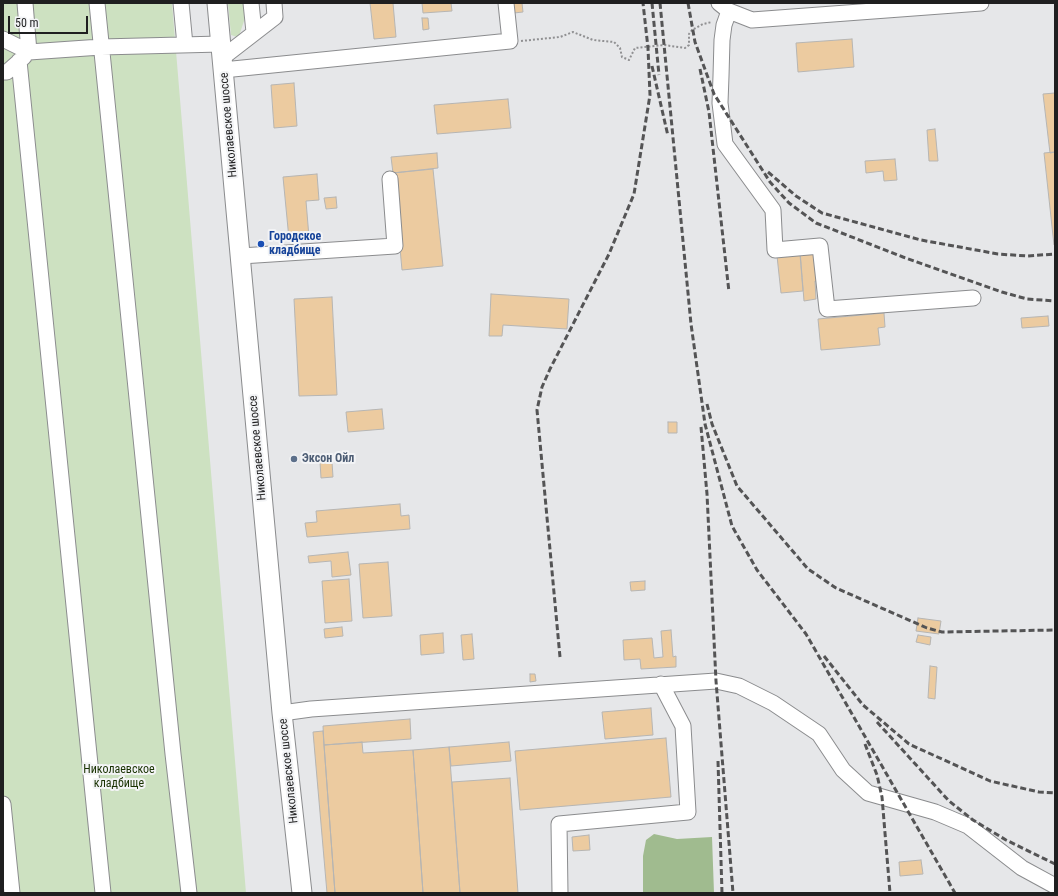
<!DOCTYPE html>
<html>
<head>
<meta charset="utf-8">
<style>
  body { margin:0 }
  #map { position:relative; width:1058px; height:896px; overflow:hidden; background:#e6e7e9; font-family:"Roboto Condensed",sans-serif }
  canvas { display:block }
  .frame { position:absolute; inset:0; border:4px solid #1f1f20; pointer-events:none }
  .scale { position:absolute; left:8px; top:16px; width:80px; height:18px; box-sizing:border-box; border:2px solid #1f1f20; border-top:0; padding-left:5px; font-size:12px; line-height:14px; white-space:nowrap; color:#1f1f20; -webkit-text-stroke:3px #f3f4f6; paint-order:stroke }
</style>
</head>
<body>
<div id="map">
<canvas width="1058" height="896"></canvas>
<div class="frame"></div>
<div class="scale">50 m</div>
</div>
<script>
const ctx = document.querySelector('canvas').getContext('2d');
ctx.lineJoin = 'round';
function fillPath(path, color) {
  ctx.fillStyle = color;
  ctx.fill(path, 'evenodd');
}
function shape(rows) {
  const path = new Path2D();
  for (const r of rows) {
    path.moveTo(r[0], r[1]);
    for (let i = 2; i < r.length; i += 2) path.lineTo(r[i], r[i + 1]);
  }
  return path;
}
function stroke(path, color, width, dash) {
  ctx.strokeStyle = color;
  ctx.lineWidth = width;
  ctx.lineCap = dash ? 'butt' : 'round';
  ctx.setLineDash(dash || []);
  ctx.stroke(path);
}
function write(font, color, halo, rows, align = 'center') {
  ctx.font = font + ' "Roboto Condensed",sans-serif';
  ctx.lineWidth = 4;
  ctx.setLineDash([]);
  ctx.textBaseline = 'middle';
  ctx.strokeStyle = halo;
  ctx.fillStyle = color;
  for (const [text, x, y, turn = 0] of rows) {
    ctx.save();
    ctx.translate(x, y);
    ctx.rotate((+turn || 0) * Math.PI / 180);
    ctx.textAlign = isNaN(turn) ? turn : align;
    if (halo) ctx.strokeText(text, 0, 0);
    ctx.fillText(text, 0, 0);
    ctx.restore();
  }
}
const green = shape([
  [3,3,172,3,246,893,3,893],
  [228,3,243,3,245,18,239,36,237,37,231,35]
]);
const forest = shape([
  [654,834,677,839,712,837,714,893,643,893,643,856,646,840]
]);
const building = shape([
  [370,3,393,3,396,37,374,39,370,3],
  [422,3,451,3,452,11,423,13,422,3],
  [513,3,522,3,523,12,514,13,513,3],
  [422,18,428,18,429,29,423,30,422,18],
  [852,39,854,67,798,72,796,43,852,39],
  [294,83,297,126,274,128,271,85,294,83],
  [1055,93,1055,152,1050,153,1043,94,1055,93],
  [508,99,511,128,437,134,434,105,508,99],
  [935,129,938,161,929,161,927,130,935,129],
  [1055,152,1055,245,1054,245,1044,153,1055,152],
  [437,153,438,168,393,173,391,157,437,153],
  [895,159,897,180,884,181,883,171,866,173,865,161,895,159],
  [433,169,443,266,402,270,393,173,433,169],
  [317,174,319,200,306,201,309,237,289,239,283,177,317,174],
  [336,197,337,208,326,209,324,198,336,197],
  [815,249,818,281,815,281,816,299,804,301,800,251,815,249],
  [800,254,803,291,781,293,777,256,800,254],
  [491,294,569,299,567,329,503,325,502,336,489,336,491,294],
  [332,297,337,395,299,396,294,299,332,297],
  [884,313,885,327,878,328,880,345,821,350,818,319,884,313],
  [1048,316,1049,326,1022,328,1021,318,1048,316],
  [382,409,384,429,348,432,346,412,382,409],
  [668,422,677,422,677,433,668,433,668,422],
  [320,462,332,462,333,477,321,478,320,462],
  [400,504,401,516,409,515,410,529,307,537,305,523,317,522,316,511,400,504],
  [348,552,351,575,332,577,331,561,309,563,308,556,348,552],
  [388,562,392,616,363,618,359,564,388,562],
  [349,579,352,621,325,623,322,581,349,579],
  [645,581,645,590,631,591,630,582,645,581],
  [918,618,941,621,939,634,916,631,918,618],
  [342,627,343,636,325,638,324,629,342,627],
  [671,630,673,657,676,656,676,667,641,669,640,659,624,660,623,640,652,638,654,658,663,657,661,631,671,630],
  [443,633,444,653,421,655,420,635,443,633],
  [472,634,474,659,463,660,461,635,472,634],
  [918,635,931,637,930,645,916,642,918,635],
  [930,666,937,667,935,699,928,698,930,666],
  [530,674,535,674,536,681,530,682,530,674],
  [651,708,653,735,605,739,602,712,651,708],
  [410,719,411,739,324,745,323,726,410,719],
  [323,731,324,745,335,893,327,893,313,732,323,731],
  [666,738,671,797,520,810,515,751,666,738],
  [362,742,363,753,413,750,423,893,335,893,324,745,362,742],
  [509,742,511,761,451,766,449,747,509,742],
  [449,747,460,893,423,893,413,750,449,747],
  [510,778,518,893,460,893,452,782,510,778],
  [589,835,590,850,573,851,572,837,589,835],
  [921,860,923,874,900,876,899,862,921,860]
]);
const path = shape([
  [521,41,560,37,573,32,593,40,614,42,620,48,622,57,629,60,635,48,664,45,685,48,689,45,689,34,692,30,703,24,712,22]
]);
const minor = shape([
  [25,3,29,52],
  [97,3,173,754,189,893],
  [181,3,185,45],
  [251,3,254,32],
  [719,3,729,11,752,20,981,3],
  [729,11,724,25,722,40,721,76,720,103,725,144,773,210,775,250,820,246,827,309,973,298],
  [3,39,29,52,101,47,221,44],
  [222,58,275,17,274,3],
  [19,61,103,893],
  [223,70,510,41,506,3],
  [3,72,7,72,24,57],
  [241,256,395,246,390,179],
  [282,713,311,709,716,681,739,686,773,703,819,734,843,770,868,793,935,812,968,826,1022,868,1055,886],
  [3,804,12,893],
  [560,893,559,824,688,812,683,726,661,684]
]);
const major = shape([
  [217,3,282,713,302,893]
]);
const rail = shape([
  [652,3,659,75],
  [660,3,691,324,705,424,732,526,757,570,806,634,955,893],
  [688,3,695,42,714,94,770,182,789,203,816,223,903,257,1002,292,1027,299,1055,301],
  [652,66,668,136],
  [700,69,709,112,729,292],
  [768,172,796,196,822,213,921,240,998,254,1027,256,1055,254],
  [707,404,712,424,737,486,808,569,836,588,927,628,942,632,1055,630],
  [701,427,707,494,716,681,733,893],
  [824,656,863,705,909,744,990,781,1039,792,1055,793],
  [560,657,537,410,542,387,550,369,609,254,634,194,650,95,648,48,643,3],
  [877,722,949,801,973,820,1006,840,1055,864],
  [865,744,877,775,882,797,890,893],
  [718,761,722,893]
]);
const markers = [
  [261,244,4,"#1a4fb4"],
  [294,459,4,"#5c6f8a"]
];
const streetNames = [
  ["Николаевское шоссе",229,125,-95],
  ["Николаевское шоссе",258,448,-95],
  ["Николаевское шоссе",289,771,-96]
];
const transitNames = [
  ["Городское",269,237],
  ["кладбище",269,251]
];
const serviceNames = [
  ["Эксон Ойл",302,459]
];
const parkNames = [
  ["Николаевское",119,770],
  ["кладбище",119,784]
];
fillPath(green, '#cde1c1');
fillPath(forest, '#a0bb8f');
fillPath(building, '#eccba0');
stroke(building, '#b6b5b3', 1);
stroke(minor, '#8b8c8e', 17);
stroke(major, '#8b8c8e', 21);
stroke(path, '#909092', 2, [2, 2]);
stroke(minor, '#fff', 15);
stroke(major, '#fff', 19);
stroke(rail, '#545455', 3, [6, 3]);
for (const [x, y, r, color] of markers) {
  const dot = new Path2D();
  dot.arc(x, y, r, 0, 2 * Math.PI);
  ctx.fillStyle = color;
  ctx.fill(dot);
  stroke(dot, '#f3f4f6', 1.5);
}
write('12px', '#1f1f20', '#f3f4f6', streetNames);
write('bold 12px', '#164399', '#f3f4f6', transitNames, 'left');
write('bold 12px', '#4e5e75', '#f3f4f6', serviceNames, 'left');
write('12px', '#193202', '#f3f4f6', parkNames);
</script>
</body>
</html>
